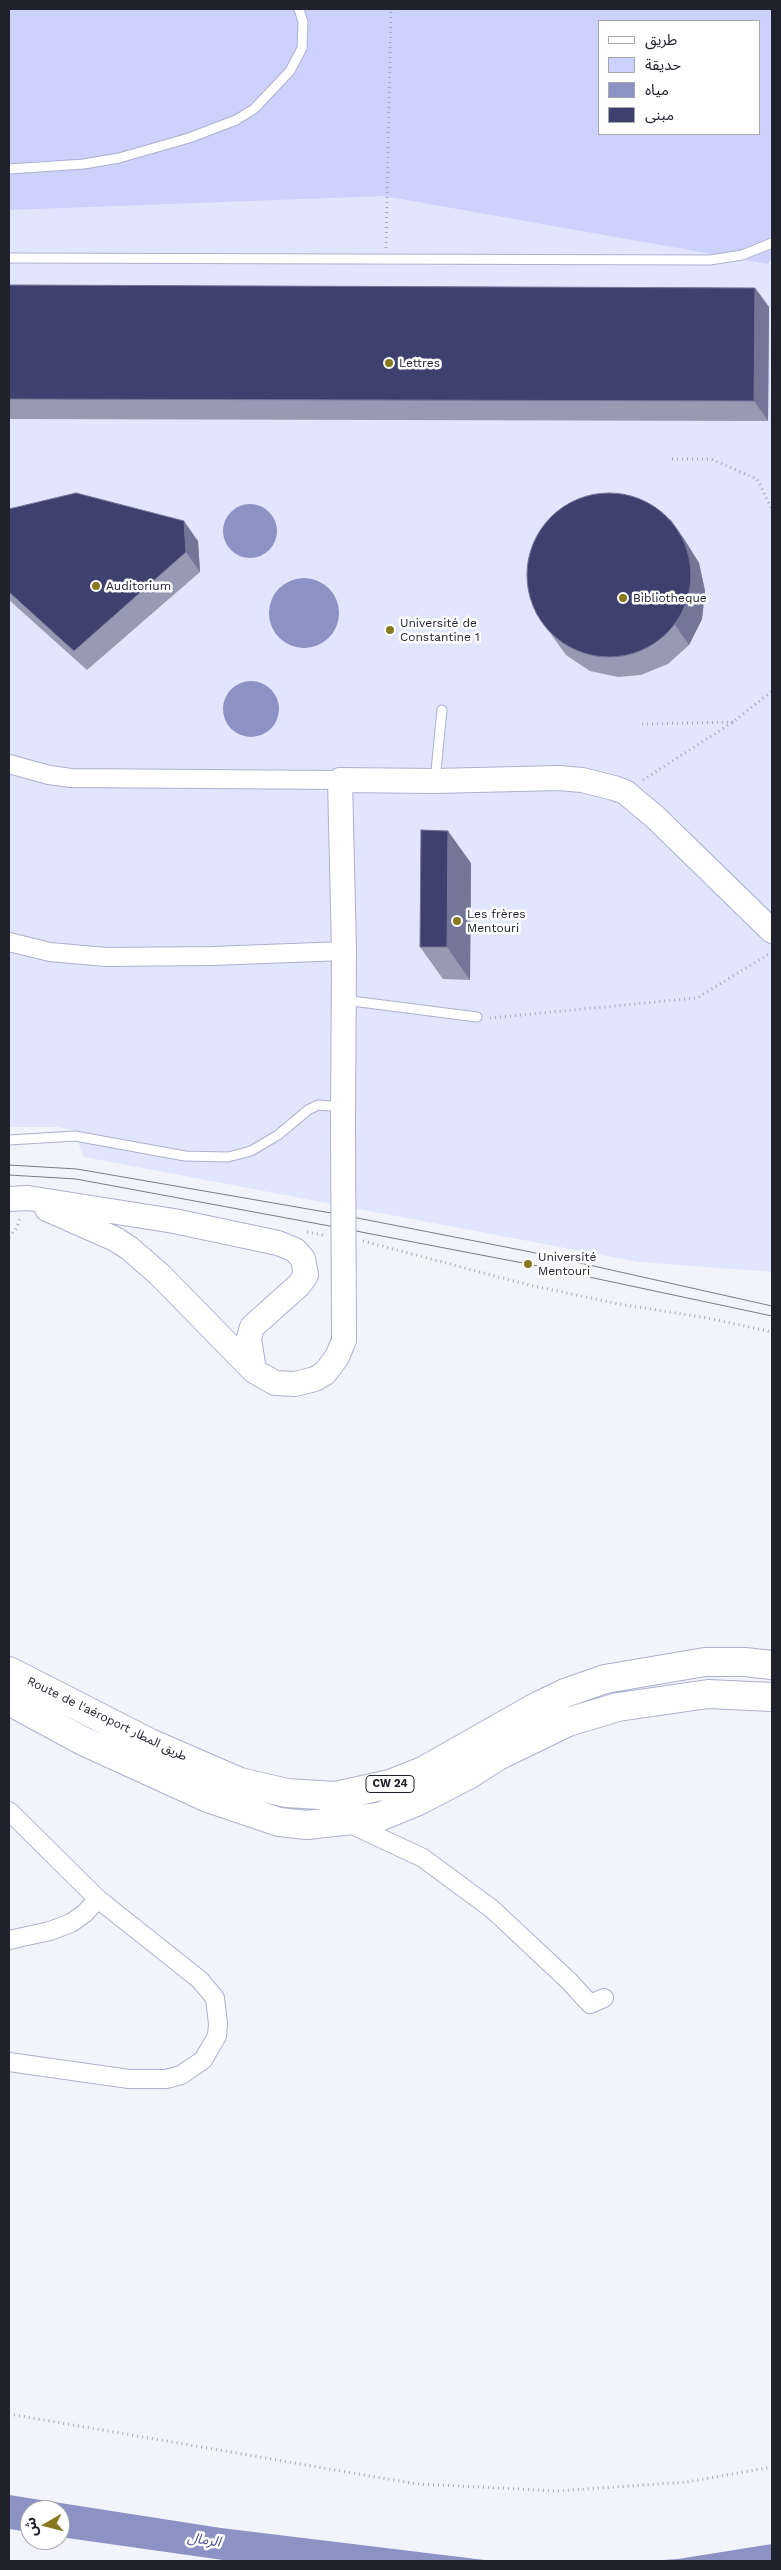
<!DOCTYPE html>
<html>
<head>
<meta charset="utf-8">
<style>
  body { margin:0 }
  #map { position:relative; width:781px; height:2570px; overflow:hidden; background:#f3f4fb; font-family:"Work Sans","Noto Sans Arabic",sans-serif }
  canvas { display:block }
  .frame { position:absolute; inset:0; border:10px solid #20212d; pointer-events:none }
  .legend { position:absolute; left:598px; top:20px; width:162px; height:115px; box-sizing:border-box; background:#fff; border:1px solid #a6a6ab; margin:0; padding:6px 9px; list-style:none; font-size:15px; color:#20212d }
  .legend li { display:flex; align-items:center; gap:10px; height:25px }
  .legend b { width:25px; border:1px solid #a6a6ab }
  .north { position:absolute; left:20px; top:2500px; width:50px; height:50px; box-sizing:border-box; background:#fff; border:1px solid #a6a6ab; border-radius:50%; rotate:262deg; font-size:14px; font-weight:700; line-height:20px; text-align:center; color:#20212d }
  .north::after { content:''; display:block; margin:auto; width:18px; height:22px; background:#87791e; clip-path:polygon(50% 0,100% 100%,50% 72%,0 100%) }
</style>
</head>
<body>
<div id="map">
<canvas width="781" height="2570"></canvas>
<div class="frame"></div>
<ul class="legend">
<li><b style="height:6px;background:#fff"></b>طريق</li>
<li><b style="height:14px;background:#cdd2fc"></b>حديقة</li>
<li><b style="height:14px;background:#8d92c5"></b>مياه</li>
<li><b style="height:14px;background:#3e406e"></b>مبنى</li>
</ul>
<div class="north">ش</div>
</div>
<script>
const ctx = document.querySelector('canvas').getContext('2d');
ctx.lineJoin = 'round';
function fillPath(path, color) {
  ctx.fillStyle = color;
  ctx.fill(path, 'evenodd');
}
function shape(rows) {
  const path = new Path2D();
  for (const r of rows) {
    if (r.length === 3) {
      path.moveTo(r[0] + r[2], r[1]);
      path.arc(r[0], r[1], r[2], 0, 2 * Math.PI);
      continue;
    }
    path.moveTo(r[0], r[1]);
    for (let i = 2; i < r.length; i += 2) path.lineTo(r[i], r[i + 1]);
  }
  return path;
}
function stroke(path, color, width, dash) {
  ctx.strokeStyle = color;
  ctx.lineWidth = width;
  ctx.lineCap = dash ? 'butt' : 'round';
  ctx.setLineDash(dash || []);
  ctx.stroke(path);
}
function write(font, color, halo, rows, align = 'center') {
  ctx.font = font + ' "Work Sans","Noto Sans Arabic",sans-serif';
  ctx.lineWidth = 5;
  ctx.setLineDash([]);
  ctx.textBaseline = 'middle';
  ctx.strokeStyle = halo;
  ctx.fillStyle = color;
  for (const [text, x, y, turn = 0] of rows) {
    ctx.save();
    ctx.translate(x, y);
    ctx.rotate((+turn || 0) * Math.PI / 180);
    ctx.textAlign = isNaN(turn) ? turn : align;
    if (halo) ctx.strokeText(text, 0, 0);
    ctx.fillText(text, 0, 0);
    ctx.restore();
  }
}
const built = shape([
  [9,9,772,9,772,1272,639,1262,84,1157,73,1130,57,1127,9,1127],
  [600,21,760,21,760,134,600,134]
]);
const green = shape([
  [9,9,772,9,772,258,768,264,384,196,9,210],
  [600,21,760,21,760,134,600,134]
]);
const water = shape([
  [250,531,27],
  [304,613,35],
  [251,709,28],
  [9,2495,221,2528,493,2561,230,2561,60,2537,60,2510,30,2510,30,2532,9,2529],
  [772,2544,772,2561,647,2561,678,2559]
]);
const path = shape([
  [386,248,391,9],
  [672,459,711,459,757,479,772,509],
  [642,724,733,722],
  [643,780,733,722,772,691],
  [490,1018,697,998,772,952],
  [307,1232,323,1235],
  [9,1237,16,1229,20,1219],
  [363,1241,529,1285,619,1304,707,1318,772,1332],
  [9,2414,417,2484,557,2491,687,2482,772,2467]
]);
const lane = shape([
  [9,169,84,164,119,158,189,138,236,120,254,109,290,71,302,48,303,22,299,9],
  [9,258,710,260,742,255,772,243],
  [435,781,442,710],
  [344,1000,477,1017],
  [9,1140,75,1136,185,1156,228,1157,251,1151,278,1135,308,1110,318,1105,343,1107]
]);
const street = shape([
  [9,764,49,775,71,778,340,780],
  [9,942,50,952,106,957,212,956,344,951],
  [9,1811,98,1899,200,1980,215,1998,218,2024,217,2036,203,2060,181,2075,166,2079,129,2079,9,2062],
  [346,1822,423,1858,492,1909,569,1981,590,2004,604,1998],
  [9,1940,50,1931,71,1923,85,1913,98,1899]
]);
const secondary = shape([
  [343,1123,344,951,340,780,435,781,559,778,582,780,614,788,625,792,655,817,772,931],
  [9,1199,28,1198,174,1221,278,1243,295,1250,303,1259,306,1275,299,1285,252,1327,249,1338,254,1371],
  [47,1209,115,1239,129,1248,159,1274,254,1371,275,1383,295,1384,315,1379,325,1373,337,1357,344,1340]
]);
const highway = shape([
  [9,1671,150,1743,240,1782,287,1793,336,1796,390,1784,423,1771,536,1707,565,1693,605,1679,705,1662,745,1662,772,1665],
  [9,1701,83,1741,208,1798,279,1822,307,1825,379,1817,418,1801,470,1774,498,1756,568,1722,618,1707,708,1694,772,1697]
]);
const tram = shape([
  [9,1165,77,1169,337,1214,531,1252,772,1306],
  [9,1175,76,1179,335,1227,528,1264,772,1316]
]);
const secondaryBridge = shape([
  [343,1123,344,1340]
]);
const wall = shape([
  [9,285,755,288,769,307,768,421,9,419],
  [9,509,198,541,200,572,87,670,9,600],
  [670,519,684,539,699,563,705,591,702,619,689,645,668,664,641,675,618,677,590,671,566,655,535,612],
  [471,863,470,980,443,979,420,947]
]);
const shadedWall = shape([
  [755,288,769,307,768,421,754,401],
  [670,519,684,539,699,563,705,591,702,619,689,645,675,625],
  [184,521,198,541,200,572,186,552],
  [448,831,471,863,470,980,447,947]
]);
const building = shape([
  [9,285,755,288,754,401,9,399,9,285],
  [76,493,184,521,186,552,74,651,9,592,9,509,76,493],
  [609,575,82],
  [421,830,448,831,447,947,420,947,421,830]
]);
const markers = [
  [389,363,5,"#87791e"],
  [96,586,5,"#87791e"],
  [623,598,5,"#87791e"],
  [390,630,5,"#87791e"],
  [457,921,5,"#87791e"],
  [528,1264,5,"#87791e"]
];
const shields = [
  [390,1784,48]
];
const shieldNames = [
  ["CW 24",390,1784]
];
const poiNames = [
  ["Lettres",399,363],
  ["Auditorium",106,586],
  ["Bibliotheque",633,598],
  ["Université de",400,623],
  ["Constantine 1",400,637],
  ["Les frères",467,914],
  ["Mentouri",467,928],
  ["Université",538,1257],
  ["Mentouri",538,1271]
];
const streetNames = [
  ["Route de l'aéroport طريق المطار",107,1719,26]
];
const waterNames = [
  ["الرمال",204,2540,9]
];
fillPath(built, '#e2e5fe');
fillPath(green, '#cdd2fc');
fillPath(water, '#8d92c5');
stroke(lane, '#acb0d1', 11);
stroke(street, '#acb0d1', 20);
stroke(secondary, '#acb0d1', 26);
stroke(highway, '#acb0d1', 30);
stroke(path, '#a8a9b1', 3, [1, 4]);
stroke(lane, '#fff', 9);
stroke(street, '#fff', 18);
stroke(secondary, '#fff', 24);
stroke(highway, '#fff', 28);
stroke(tram, '#7a7b85', 1);
stroke(secondaryBridge, '#acb0d1', 26, []);
stroke(secondaryBridge, '#fff', 24);
fillPath(wall, '#989ab4');
fillPath(shadedWall, '#747698');
fillPath(building, '#3e406e');
stroke(building, '#747698', 1);
for (const [x, y, r, color] of markers) {
  const dot = new Path2D();
  dot.arc(x, y, r, 0, 2 * Math.PI);
  ctx.fillStyle = color;
  ctx.fill(dot);
  stroke(dot, '#fff', 2);
}
for (const [x, y, w] of shields) {
  const box = new Path2D();
  box.roundRect(x - w / 2, y - 8.5, w, 17, 4);
  ctx.fillStyle = '#fff';
  ctx.fill(box);
  stroke(box, '#20212d', 1);
}
write('bold 11px', '#20212d', null, shieldNames);
write('12px', '#20212d', '#fff', poiNames, 'left');
write('12px', '#20212d', '#fff', streetNames);
write('italic 14px', '#4d4f91', '#fff', waterNames);
</script>
</body>
</html>
